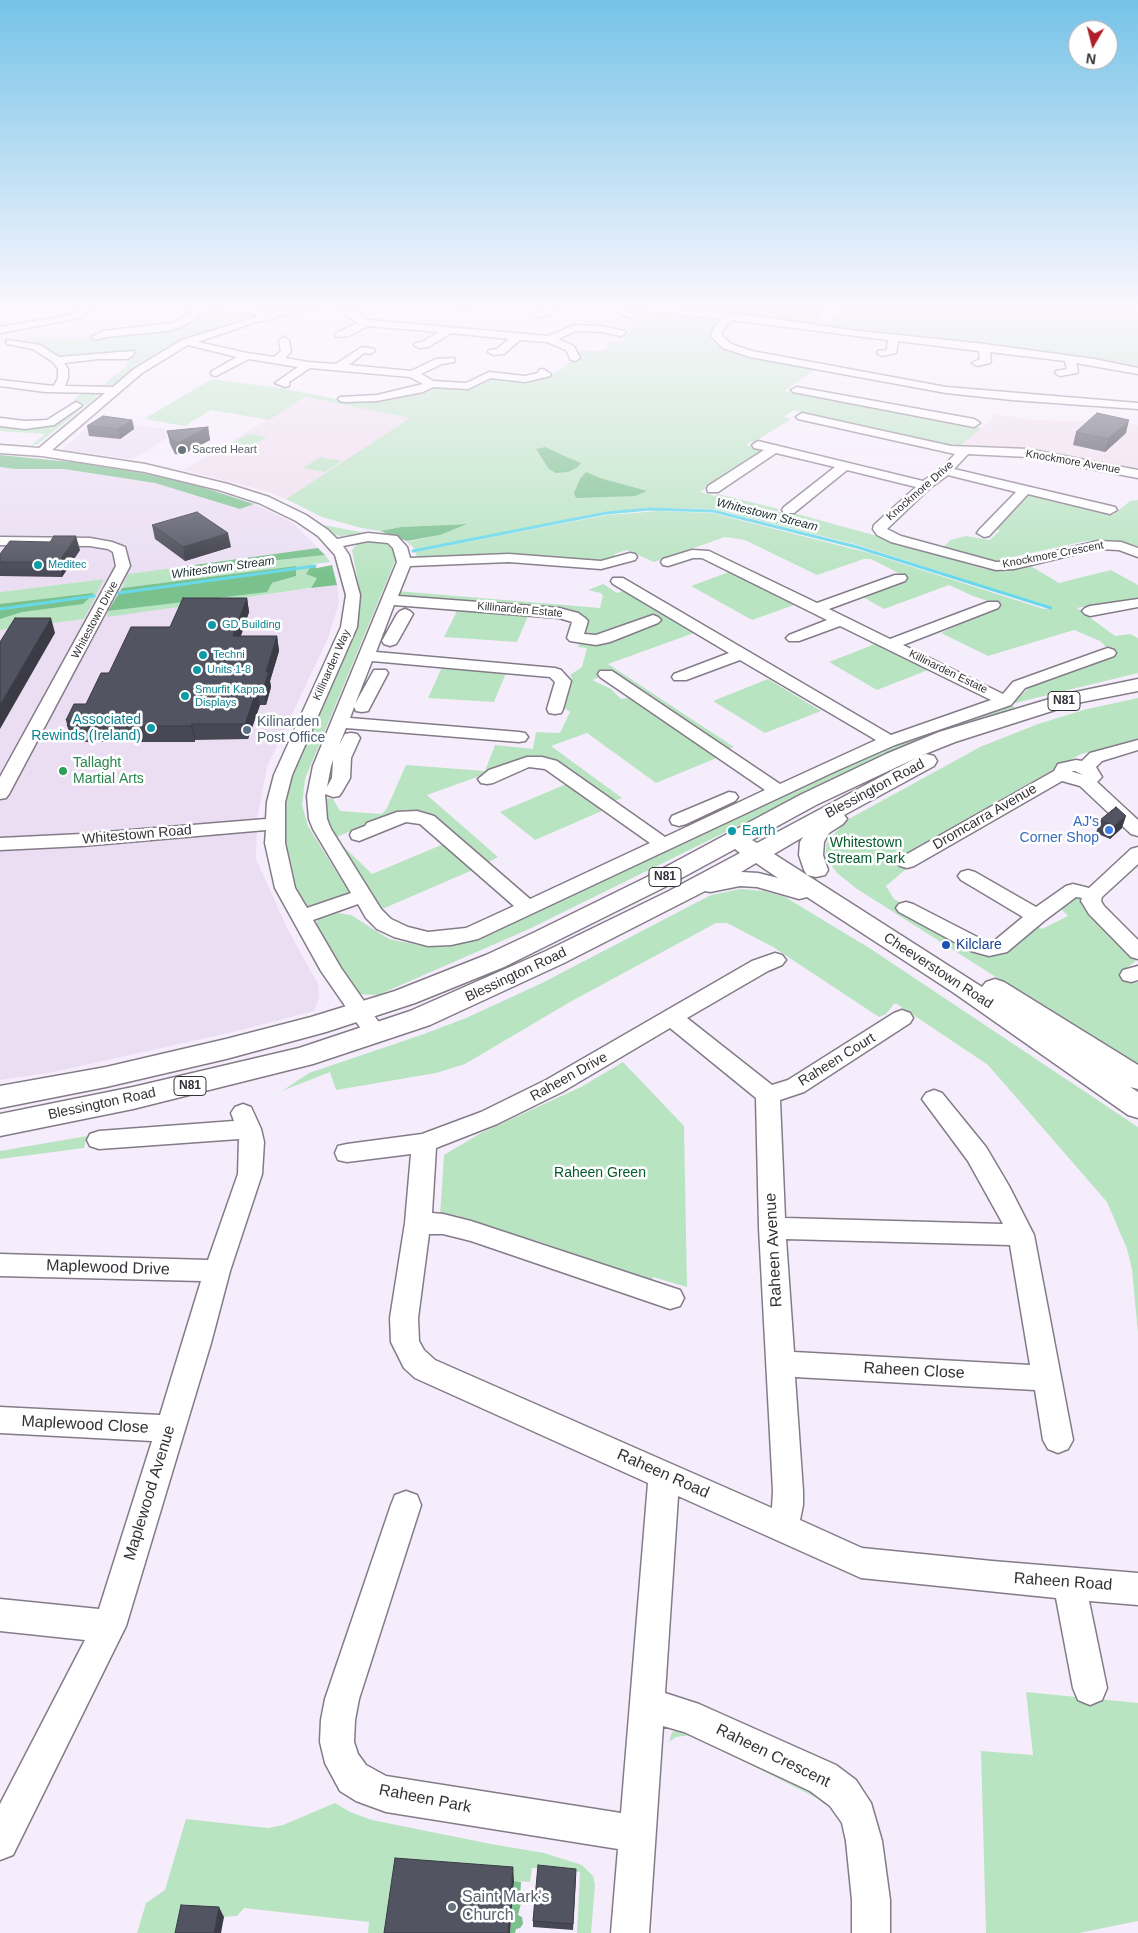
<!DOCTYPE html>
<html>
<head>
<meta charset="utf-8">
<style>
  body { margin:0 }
  #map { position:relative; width:1138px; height:1933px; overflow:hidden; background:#f6edfc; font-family:Arial,sans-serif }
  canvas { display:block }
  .north { position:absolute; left:1068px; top:20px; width:50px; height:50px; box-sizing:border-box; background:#fff; border:1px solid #aeadaf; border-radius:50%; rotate:188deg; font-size:14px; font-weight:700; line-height:20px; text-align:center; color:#353237 }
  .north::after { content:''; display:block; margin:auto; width:18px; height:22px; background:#b01e27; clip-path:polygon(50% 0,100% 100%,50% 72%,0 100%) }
</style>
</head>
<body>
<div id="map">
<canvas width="1138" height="1933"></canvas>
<div class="north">N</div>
</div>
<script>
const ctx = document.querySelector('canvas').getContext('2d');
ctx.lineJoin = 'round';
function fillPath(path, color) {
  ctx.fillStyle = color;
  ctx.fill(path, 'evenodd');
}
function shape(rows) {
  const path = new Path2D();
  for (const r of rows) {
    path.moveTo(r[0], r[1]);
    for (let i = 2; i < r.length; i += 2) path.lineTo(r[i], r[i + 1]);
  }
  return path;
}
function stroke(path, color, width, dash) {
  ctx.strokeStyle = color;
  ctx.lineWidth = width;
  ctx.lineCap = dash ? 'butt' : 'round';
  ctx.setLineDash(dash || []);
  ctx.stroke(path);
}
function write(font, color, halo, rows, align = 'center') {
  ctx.font = font + ' Arial,sans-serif';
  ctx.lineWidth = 5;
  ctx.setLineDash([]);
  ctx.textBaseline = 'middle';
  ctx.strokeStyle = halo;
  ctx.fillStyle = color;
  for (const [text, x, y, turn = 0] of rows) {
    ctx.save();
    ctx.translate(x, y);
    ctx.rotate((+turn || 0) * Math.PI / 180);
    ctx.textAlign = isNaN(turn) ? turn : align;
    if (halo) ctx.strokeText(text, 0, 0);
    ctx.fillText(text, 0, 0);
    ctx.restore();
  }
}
const built = shape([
  [99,418,137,422,134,424,176,431,149,450,132,459,63,450,63,448],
  [0,467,15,469,64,469,155,483,240,509,254,504,292,522,318,548,129,574,107,616,337,585,339,603,328,638,267,767,257,819,256,859,287,928,318,984,319,998,314,1011,237,1031,54,1072,0,1080,0,630,84,619,103,579,0,592]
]);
const education = shape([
  [305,397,411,418,286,499,266,491,184,470],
  [994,414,1032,420,1124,422,1138,425,1138,471,958,447,991,420]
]);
const green = shape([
  [657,307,827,307,817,322,827,324,839,307,1138,307,1138,368],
  [639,310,716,320,718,321,709,330,710,338,722,349,747,357,816,369,784,391,800,394,805,393,982,428,958,447,817,418,819,416,793,410,784,417,791,419,754,442,750,442,746,445,763,449,700,492,715,496,718,494,779,509,777,512,792,514,794,513,884,538,985,569,1008,570,1029,565,1059,583,1111,570,1138,585,1138,600,1109,605,1102,603,1077,608,1115,636,1130,634,1138,638,1138,673,1011,704,1016,709,972,728,884,771,744,823,527,930,378,995,356,994,315,929,317,920,337,913,351,915,389,939,422,946,453,945,630,868,794,787,894,744,1011,704,1026,691,1028,687,1113,654,1100,641,1074,630,988,656,941,633,1000,605,973,596,949,585,884,609,861,596,906,577,871,559,864,559,817,575,745,540,725,537,654,562,627,550,614,554,616,556,602,561,510,555,418,559,415,552,607,515,659,511,712,513,869,553,1044,609,1054,608,858,545,714,509,657,508,603,512,507,533,415,549,407,542,440,535,465,524,401,527,380,531,361,528,322,517,286,499,410,418,305,397,269,420,211,410,185,426,144,419,212,379,287,389,351,402,444,387,473,387,497,378,549,376,560,370,568,363,578,360,573,352,584,350,600,351,607,349,609,343,623,341,627,334,631,332,636,319,634,319],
  [218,312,239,312,254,316,226,324,169,345,148,359,115,385,102,386,125,367,129,358,60,358,36,343,22,341,27,337,99,340,103,336,163,330,200,315],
  [83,391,99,392,100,394,38,444,30,446,45,434,0,431,0,425,47,425,63,420,78,408,83,406,85,403,72,402],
  [248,434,267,437,250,447,231,444],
  [320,457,342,461,325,472,303,468],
  [1033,495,1113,515,1130,501,1138,500,1138,546,1115,540,1086,541,994,561,944,547,950,540,966,536,990,540,1000,530,995,529,1027,496],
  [323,525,366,533,367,533,341,536,335,535],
  [371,540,382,541,392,548,396,557,395,561,305,779,302,805,308,826,350,894,305,909,292,885,285,858,283,785,355,626,361,597,352,550,357,544],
  [325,555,330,562,314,564,311,566,317,578,311,588,107,617,108,611,154,605,272,583,296,576,296,566,122,588,128,574,187,566,187,570],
  [729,572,794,605,752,620,691,586],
  [104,579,84,619,0,630,0,592],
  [603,584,617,593,623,591,694,633,608,664,734,747,725,751,608,674,592,680,611,689,621,699,633,697,719,757,656,783,587,733,551,746,622,798,611,802,530,758,427,795,498,857,485,864,431,817,398,813,384,817,332,839,319,797,333,799,340,811,382,814,387,808,406,765,485,771,495,745,533,749,536,732,560,733,570,712,563,707,572,679,570,675,582,667,587,648,578,647,585,621,582,616,572,612,403,597,395,593,397,591,600,608,603,596,601,593,588,590],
  [458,609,529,614,517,642,444,637],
  [875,644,886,649,928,670,877,690,829,662],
  [442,667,506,673,494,702,428,698],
  [768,679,821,711,765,733,713,701],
  [1138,698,1138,741,1081,754,922,844,900,859,912,864,886,886,894,899,990,954,1037,926,1042,929,1068,916,1060,908,1072,899,1081,899,1086,911,1137,960,1125,969,1138,983,1138,1067,857,889,837,873,825,857,827,842,847,820,980,747,1038,724,1087,709],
  [569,783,604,810,535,840,500,812],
  [339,842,372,874,446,843,475,869,380,910,334,843],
  [740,889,764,891,785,897,871,949,1138,1127,1138,1334,1132,1269,1127,1249,1107,1202,988,1065,897,1004,894,1004,886,1014,879,1017,773,947,727,923,716,923,570,1002,465,1064,436,1073,336,1090,330,1072,282,1091,309,1073,424,1034,466,1018,540,984,711,895],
  [623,1062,684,1126,687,1287,653,1277,651,1284,541,1242,440,1216,444,1155,481,1133,581,1087],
  [87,1136,84,1148,0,1159,0,1151],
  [1026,1692,1138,1703,1138,1921,1079,1933,986,1933,981,1751,1033,1755],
  [681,1730,837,1802,831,1805,691,1735,676,1737,669,1742,672,1732],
  [335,1803,350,1812,372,1820,491,1844,544,1853,582,1865,593,1876,595,1884,591,1933,577,1933,580,1872,532,1868,530,1882,398,1872,389,1933,368,1933,369,1922,244,1908,237,1916,224,1917,182,1933,137,1933,146,1903,165,1890,186,1819,268,1828,283,1825]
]);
const forest = shape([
  [545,447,562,455,581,463,578,467,568,472,556,473,549,469,536,449],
  [0,455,81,463,147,474,202,487,254,504,240,509,155,483,64,469,15,469,0,467],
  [586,472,600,478,647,491,635,496,576,498,574,493,580,479],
  [467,524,440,535,407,541,380,531,401,527],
  [318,548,325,555,187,570,187,566],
  [332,565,337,585,311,588,317,578,306,574,311,566,317,568],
  [296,566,296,576,272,583,267,592,108,611,122,588],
  [94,593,83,604,22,612,0,619,0,604],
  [514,1881,521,1882,520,1898,521,1903,518,1915,522,1917,523,1924,520,1928,516,1929,515,1933,510,1933]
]);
const stream = shape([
  [413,551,606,513,650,509,713,511,857,547,1051,608],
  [119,593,315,566],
  [0,609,94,596]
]);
const minor = shape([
  [83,307,95,307,80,318,0,333,0,327,64,316,72,314,83,307],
  [188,307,251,307,273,313,299,307,319,307,253,323,198,342,247,353,274,357,281,351,279,340,284,337,289,340,291,352,285,358,308,362,336,364,362,347,374,349,375,351,370,354,364,353,349,365,411,371,436,359,454,358,455,360,454,362,442,364,421,374,433,381,466,383,489,372,525,376,538,373,539,370,543,369,551,374,550,376,525,382,491,378,468,389,433,387,423,392,377,401,344,402,340,401,338,399,340,397,377,395,423,384,410,377,310,368,289,382,289,386,285,387,275,383,298,367,249,359,216,376,212,375,211,373,212,371,237,357,188,345,142,373,52,450,145,464,228,484,269,497,306,515,328,530,337,539,368,533,397,536,407,547,410,558,509,554,601,561,630,553,635,554,637,557,635,560,601,569,509,562,410,566,398,596,559,608,578,613,585,618,588,621,584,634,596,635,653,615,658,617,661,620,658,623,610,642,596,645,570,641,567,638,572,622,559,618,394,605,376,652,555,668,561,670,571,681,563,709,561,713,555,714,549,713,547,709,555,682,550,677,372,661,355,704,374,670,386,670,388,673,368,711,362,712,356,711,354,707,350,718,519,732,525,733,528,737,525,741,519,742,346,728,339,745,345,734,351,733,357,734,360,738,351,758,350,778,342,792,339,796,333,797,325,794,327,819,331,829,381,909,391,919,408,927,428,932,466,928,514,906,420,824,406,822,359,841,352,839,350,835,352,831,365,826,367,823,397,812,417,811,434,816,530,899,650,843,545,769,529,767,493,783,487,784,481,783,478,779,489,770,527,757,542,757,557,761,665,837,765,790,600,677,598,674,600,671,612,671,780,784,876,740,740,660,686,680,674,680,672,677,674,674,729,653,613,584,611,581,613,578,623,578,891,735,991,700,840,626,799,641,789,641,786,638,789,635,827,620,702,558,693,558,668,566,663,565,661,562,663,559,692,550,709,551,817,603,895,575,905,575,907,578,905,581,829,609,890,639,988,602,998,602,1000,605,998,608,903,645,1003,694,1013,682,1102,650,1108,648,1114,650,1116,653,1114,656,1025,688,1011,705,895,745,836,771,478,939,451,945,428,946,394,937,377,929,366,918,358,904,313,920,341,968,387,1034,384,1039,376,1042,368,1039,321,971,275,888,265,843,266,830,82,846,0,850,0,838,82,834,266,819,267,802,274,775,341,627,346,595,335,555,318,536,296,521,259,503,219,490,145,472,42,456,0,453,0,445,39,448,105,393,45,392,0,386,0,380,54,386,58,378,58,369,53,362,33,349,7,344,6,342,7,340,40,345,59,357,133,351,134,353,132,356,127,359,98,359,64,363,68,369,68,378,65,386,113,387,134,369,182,340,260,316,246,312,208,311,181,327,167,331,105,337,96,340,91,337,103,331,173,323,194,311,189,310,188,307],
  [368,541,388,543,393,548,397,562,313,766,307,796,309,819,313,829,351,893,307,908,295,888,285,843,285,802,292,775,357,627,360,595,349,555,343,546,368,541],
  [333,760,332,778,327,787,331,766,333,760],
  [334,307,346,307,369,320,548,336,575,325,602,326,625,331,626,333,621,336,602,332,576,331,558,339,574,346,580,358,575,361,571,360,566,350,547,342,520,340,504,354,493,355,488,352,489,350,497,349,509,339,451,333,428,347,419,348,414,345,415,343,422,342,439,332,368,326,349,336,336,337,335,335,336,333,358,323,334,307],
  [459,307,469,307,469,308,464,311,459,307],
  [546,307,558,307,547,316,536,318,531,315,546,307],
  [618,307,628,307,626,310,635,315,630,318,619,314,616,310,618,307],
  [632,307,669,307,762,317,851,330,984,344,1094,359,1138,368,1138,374,1076,363,1078,371,1077,373,1060,376,1055,373,1056,371,1067,369,1065,361,990,352,991,361,990,363,977,366,972,363,980,359,979,351,898,341,896,353,882,356,877,353,878,351,887,350,888,340,732,320,723,330,721,334,731,344,752,351,946,387,1138,403,1138,409,1012,400,946,393,750,357,723,348,712,337,711,335,713,329,722,319,637,310,632,307],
  [797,387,974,419,980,423,974,427,793,392,791,390,797,387],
  [76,402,82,405,80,407,54,425,25,429,0,426,0,418,25,421,47,420,76,402],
  [802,413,951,446,1028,449,1138,470,1138,478,1028,457,968,454,954,469,1115,507,1117,510,1110,514,1028,494,989,536,984,537,977,533,979,530,1016,492,948,475,930,488,887,529,901,536,996,562,1014,561,1098,541,1121,542,1138,548,1138,557,1119,550,1098,549,1014,569,996,570,891,542,877,535,873,529,874,525,916,487,847,470,794,513,784,513,782,510,784,507,835,467,776,453,718,492,708,492,707,489,708,486,764,450,754,448,752,445,758,441,923,481,942,468,955,454,798,419,796,417,802,413],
  [0,537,90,538,112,542,125,547,130,566,9,794,6,798,0,799,0,777,116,566,113,552,108,549,90,546,0,545,0,537],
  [1138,599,1138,607,1090,616,1085,614,1082,611,1085,608,1090,606,1138,599],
  [405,609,410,611,413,614,398,641,396,644,390,646,384,644,382,641,397,614,400,611,405,609],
  [1138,740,1138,750,1102,761,1096,767,1102,777,1097,782,1138,820,1138,836,1131,834,1080,786,1062,781,914,866,907,868,900,866,897,862,900,858,1054,771,1058,764,1076,760,1082,761,1090,753,1138,740],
  [1072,771,1075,771,1083,775,1073,772,1072,771],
  [729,792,735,793,738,797,735,801,686,824,679,826,672,824,670,820,672,816,729,792],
  [1138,847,1138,864,1102,897,1101,901,1104,906,1138,940,1138,959,1131,957,1089,914,1081,901,1082,898,1076,897,1044,921,1007,952,989,956,971,951,899,912,896,908,899,904,906,902,913,904,985,941,994,941,1023,917,961,880,958,876,961,872,968,870,975,872,1036,907,1066,886,1073,884,1089,888,1131,849,1138,847],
  [775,953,782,955,786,960,782,965,768,971,687,1018,772,1085,788,1080,894,1013,902,1010,910,1013,913,1018,910,1023,804,1092,780,1100,785,1218,1003,1224,968,1161,922,1099,926,1093,934,1090,942,1093,986,1147,1009,1186,1034,1235,1073,1440,1068,1449,1058,1453,1048,1449,1043,1440,1035,1390,795,1377,803,1491,803,1505,800,1520,862,1548,992,1561,1138,1573,1138,1605,1089,1601,1107,1688,1102,1700,1090,1705,1078,1700,1073,1688,1056,1598,861,1578,678,1496,665,1693,699,1704,836,1765,856,1780,871,1803,882,1841,890,1900,890,1933,852,1933,852,1900,846,1841,842,1823,830,1806,810,1791,684,1732,663,1726,649,1933,611,1933,618,1849,386,1812,356,1801,340,1791,325,1763,320,1742,321,1720,325,1699,391,1505,395,1495,406,1491,417,1495,421,1505,359,1699,355,1720,354,1742,358,1754,366,1765,386,1776,621,1813,648,1483,415,1378,404,1368,391,1342,390,1318,405,1223,411,1154,347,1162,338,1160,335,1153,338,1146,347,1144,422,1134,481,1112,546,1080,752,961,775,953],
  [670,1028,756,1098,759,1228,773,1491,772,1508,435,1360,424,1350,419,1341,418,1318,429,1234,443,1234,471,1241,670,1309,680,1306,684,1298,680,1290,471,1221,443,1214,432,1213,436,1148,497,1124,562,1092,670,1028],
  [786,1239,1010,1245,1030,1365,794,1352,786,1239],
  [1138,966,1138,980,1131,982,1123,980,1120,975,1123,970,1138,966],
  [243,1104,251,1107,261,1129,264,1142,262,1174,230,1271,211,1343,126,1626,13,1855,0,1860,0,1804,85,1640,0,1631,0,1599,99,1609,152,1441,0,1433,0,1407,160,1415,201,1281,0,1276,0,1254,208,1260,238,1174,239,1139,99,1149,90,1146,87,1140,90,1134,99,1131,234,1121,231,1113,235,1107,243,1104]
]);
const major = shape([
  [1138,679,1138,691,1077,703,955,742,920,756,926,754,934,756,937,761,934,766,844,815,847,819,843,824,829,833,824,842,823,855,828,870,825,875,816,877,807,875,804,870,799,855,800,842,803,837,774,854,982,987,986,982,995,979,1004,982,1138,1065,1138,1089,1130,1087,1138,1092,1138,1118,1128,1115,954,993,807,897,799,899,757,887,740,886,710,892,705,891,564,963,430,1025,313,1064,133,1109,0,1136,0,1114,133,1087,299,1048,410,1011,546,951,667,892,740,853,735,849,663,888,504,967,415,1003,326,1032,226,1059,106,1087,0,1108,0,1086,106,1067,226,1039,311,1017,395,991,486,955,533,933,645,878,800,795,886,754,939,732,1066,694,1138,679],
  [916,758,757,843,752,840,816,805,916,758],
  [756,863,778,878,758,873,741,872,756,863]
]);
const wall = shape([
  [132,420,134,429,120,439,89,436,87,426],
  [208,427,210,440,182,455,175,454,170,444,167,431],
  [1076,432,1126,433,1105,452,1073,445],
  [152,525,231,547,185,561,155,539],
  [80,550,62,577,0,576,0,554],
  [247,598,249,612,241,636,277,636,279,651,270,681,271,687,266,705,260,705,248,739,195,740,195,742,71,742,66,720,86,704,109,673],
  [1100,820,1122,828,1110,839,1096,833],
  [576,1876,573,1930,533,1927,533,1921]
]);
const shadedWall = shape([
  [132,420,134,429,120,439,118,429],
  [1129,420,1126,433,1105,452,1108,439],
  [208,427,210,440,182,455,180,442],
  [228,533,231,547,185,561,183,547],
  [76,536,80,550,62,577,59,562],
  [247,598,249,612,235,651,233,636],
  [51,618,55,633,0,729,0,705],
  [277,636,279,651,270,681,271,687,266,705,263,689,266,672],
  [257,689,260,705,248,739,245,724],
  [192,724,195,740,195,742,191,726],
  [1126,816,1122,828,1110,839,1114,826],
  [513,1867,514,1881,510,1933,508,1933],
  [219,1907,224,1917,221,1933,214,1933]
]);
const building = shape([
  [1097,413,1129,420,1108,439,1076,432,1097,413],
  [103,416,132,420,118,429,87,426,103,416],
  [208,427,180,442,172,441,167,431,208,427],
  [197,512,228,533,183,547,152,525,197,512],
  [54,536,76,536,59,562,0,562,0,554,10,541,50,542,54,536],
  [183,598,247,598,233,636,277,636,266,672,269,672,263,689,257,689,245,724,192,724,191,726,67,726,70,720,66,720,74,704,86,704,101,673,109,673,131,627,170,627,183,598],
  [15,618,51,618,0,705,0,642,15,618],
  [1116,807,1126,816,1114,826,1100,820,1116,807],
  [395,1858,513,1867,508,1933,384,1933,395,1858],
  [538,1865,576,1869,573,1924,533,1921,538,1865],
  [181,1905,219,1907,214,1933,175,1933,181,1905]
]);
const markers = [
  [182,450,5,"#6b7280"],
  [38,565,5,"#0f9aa8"],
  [212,625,5,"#0f9aa8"],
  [203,655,5,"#0f9aa8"],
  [197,670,5,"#0f9aa8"],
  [185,696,5,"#0f9aa8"],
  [151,728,5,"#0f9aa8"],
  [247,730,5,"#5c6f8a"],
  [63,771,5,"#2e9e5b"],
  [1109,830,5,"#3f7fe0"],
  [732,831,5,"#0f9aa8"],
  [946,945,5,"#1a4fb4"],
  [452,1907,5,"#6b7280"]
];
const farWorshipnames = [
  ["Sacred Heart",192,450]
];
const farStreetnames = [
  ["Knockmore Avenue",1073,462,10],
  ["Knockmore Drive",920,491,-41],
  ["Knockmore Crescent",1053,555,-11],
  ["Killinarden Estate",520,610,5],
  ["Whitestown Drive",95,620,-62],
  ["Killinarden Way",332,665,-66],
  ["Killinarden Estate",948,672,26]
];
const farCulturenames = [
  ["Meditec",48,565],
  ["GD Building",222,625],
  ["Techni",213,655],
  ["Units 1-8",207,670],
  ["Smurfit Kappa",195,690],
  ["Displays",195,703]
];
const farWaternames = [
  ["Whitestown Stream",767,515,14],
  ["Whitestown Stream",223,568,-8]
];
const shields = [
  [1064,701,32],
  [665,877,32],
  [190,1086,32]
];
const shieldNames = [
  ["N81",1064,701],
  ["N81",665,877],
  ["N81",190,1086]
];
const cultureNames = [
  ["Associated",141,720],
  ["Rewinds (Ireland)",141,736],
  ["Earth",742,831,"left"]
];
const serviceNames = [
  ["Kilinarden",257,722],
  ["Post Office",257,738]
];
const leisureNames = [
  ["Tallaght",73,763],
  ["Martial Arts",73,779]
];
const streetNames = [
  ["Blessington Road",875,789,-28],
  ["Dromcarra Avenue",985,817,-30],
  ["Whitestown Road",137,835,-5],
  ["Cheeverstown Road",938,971,33],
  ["Blessington Road",516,975,-25],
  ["Raheen Court",837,1060,-32],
  ["Raheen Drive",569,1077,-29],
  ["Blessington Road",102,1104,-12]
];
const shopNames = [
  ["AJ's",1099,822],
  ["Corner Shop",1099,838]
];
const parkNames = [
  ["Whitestown",866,843],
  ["Stream Park",866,859],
  ["Raheen Green",600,1173]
];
const transitNames = [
  ["Kilclare",956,945]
];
const nearStreetnames = [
  ["Raheen Avenue",774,1250,-93],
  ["Maplewood Drive",108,1268,2],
  ["Raheen Close",914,1371,3],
  ["Maplewood Close",85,1425,3],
  ["Raheen Road",663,1474,24],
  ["Maplewood Avenue",150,1493,-73],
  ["Raheen Road",1063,1582,4],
  ["Raheen Crescent",773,1756,26],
  ["Raheen Park",425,1799,11]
];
const nearWorshipnames = [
  ["Saint Mark's",462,1898],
  ["Church",462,1916]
];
fillPath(built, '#ebdef3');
fillPath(education, '#efdeee');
fillPath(green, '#b9e4c2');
fillPath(forest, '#7ac18d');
stroke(stream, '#68d9e9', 3);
stroke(minor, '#847b88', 3);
stroke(major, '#847b88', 3);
fillPath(minor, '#fff');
fillPath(major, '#fff');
fillPath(wall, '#474854');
fillPath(shadedWall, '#3a3b45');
fillPath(building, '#535462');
stroke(building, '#3a3b45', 1);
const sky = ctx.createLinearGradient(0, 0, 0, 578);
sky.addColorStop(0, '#75c3e8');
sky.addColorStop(0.53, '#fbf7fe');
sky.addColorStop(1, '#fbf7fe00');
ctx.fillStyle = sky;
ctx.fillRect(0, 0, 1138, 578);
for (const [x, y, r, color] of markers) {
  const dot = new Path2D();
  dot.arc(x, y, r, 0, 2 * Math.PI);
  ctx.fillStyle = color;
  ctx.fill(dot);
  stroke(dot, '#fff', 2);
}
write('11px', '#5b616d', '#fff', farWorshipnames, 'left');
write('11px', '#353237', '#fff', farStreetnames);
write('11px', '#0d838f', '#fff', farCulturenames, 'left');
write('italic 12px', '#1a2e31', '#fff', farWaternames);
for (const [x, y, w] of shields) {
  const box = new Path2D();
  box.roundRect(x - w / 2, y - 9.5, w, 19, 4);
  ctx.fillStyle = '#fff';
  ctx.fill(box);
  stroke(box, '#353237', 1);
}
write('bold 12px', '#353237', null, shieldNames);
write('14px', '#0d838f', '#fff', cultureNames, 'right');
write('14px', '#4e5e75', '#fff', serviceNames, 'left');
write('14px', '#27864d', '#fff', leisureNames, 'left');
write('14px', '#353237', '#fff', streetNames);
write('14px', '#366cbe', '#fff', shopNames, 'right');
write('14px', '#045a2a', '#fff', parkNames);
write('14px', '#164399', '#fff', transitNames, 'left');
write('16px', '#353237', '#fff', nearStreetnames);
write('16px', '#5b616d', '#fff', nearWorshipnames, 'left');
</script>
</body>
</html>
